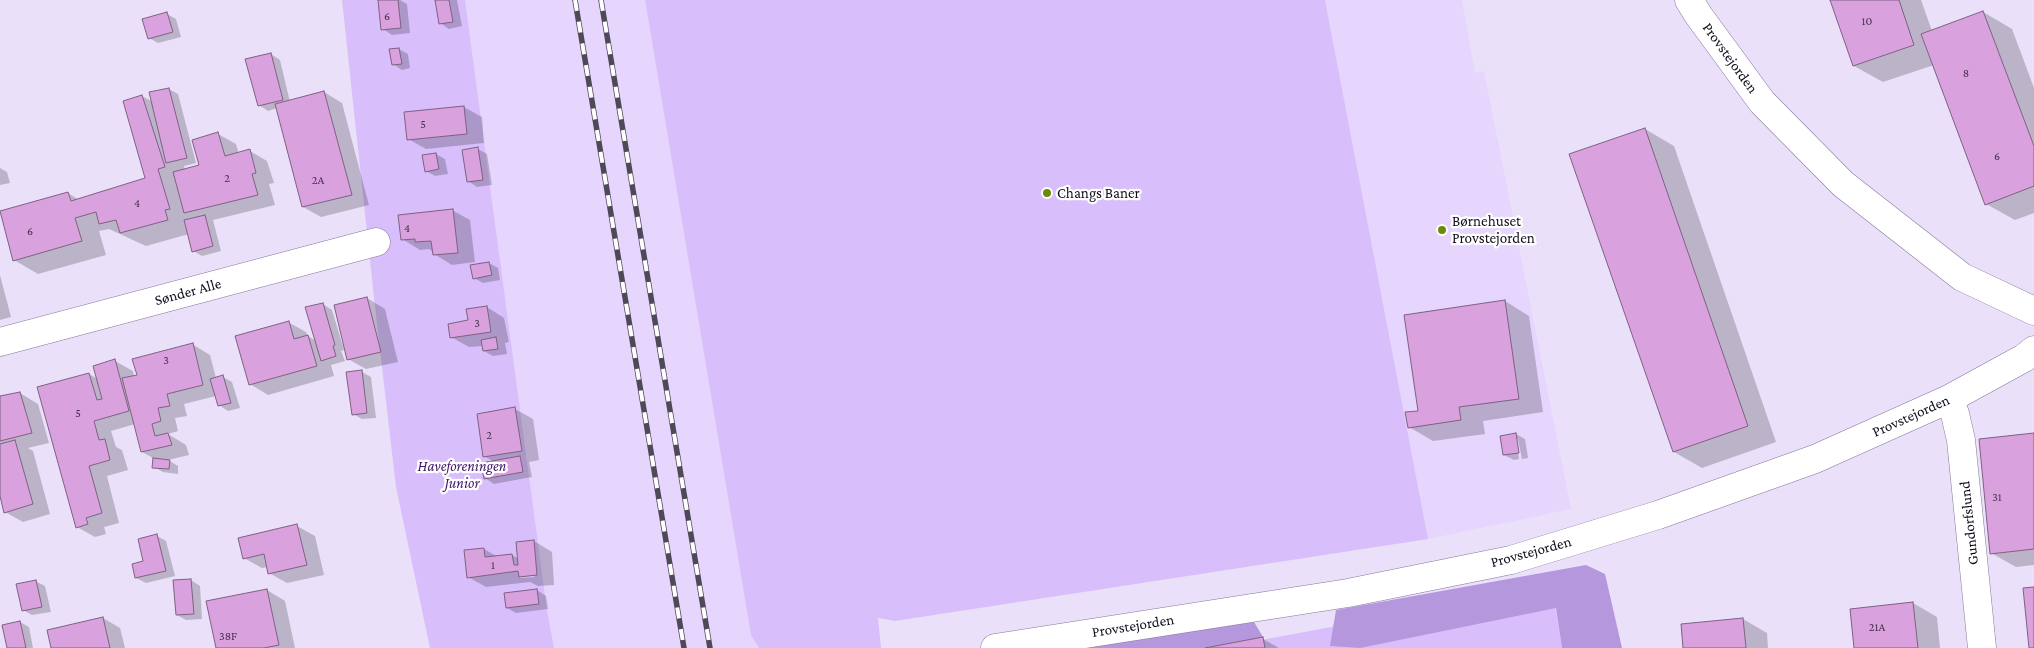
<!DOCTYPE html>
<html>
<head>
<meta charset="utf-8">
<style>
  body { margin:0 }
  canvas { display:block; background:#eae0f9 }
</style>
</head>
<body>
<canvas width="2034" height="648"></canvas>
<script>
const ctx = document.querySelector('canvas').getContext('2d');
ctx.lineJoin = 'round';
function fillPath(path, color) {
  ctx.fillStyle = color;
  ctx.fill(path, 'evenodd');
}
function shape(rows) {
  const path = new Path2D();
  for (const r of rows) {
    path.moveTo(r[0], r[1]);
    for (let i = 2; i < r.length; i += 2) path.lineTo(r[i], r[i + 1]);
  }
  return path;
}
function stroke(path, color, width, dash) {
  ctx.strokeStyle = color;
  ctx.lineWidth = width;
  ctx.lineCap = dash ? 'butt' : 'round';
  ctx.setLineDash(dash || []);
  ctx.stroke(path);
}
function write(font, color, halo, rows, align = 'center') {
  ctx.font = font + ' "Crimson Pro",serif';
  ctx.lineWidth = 4.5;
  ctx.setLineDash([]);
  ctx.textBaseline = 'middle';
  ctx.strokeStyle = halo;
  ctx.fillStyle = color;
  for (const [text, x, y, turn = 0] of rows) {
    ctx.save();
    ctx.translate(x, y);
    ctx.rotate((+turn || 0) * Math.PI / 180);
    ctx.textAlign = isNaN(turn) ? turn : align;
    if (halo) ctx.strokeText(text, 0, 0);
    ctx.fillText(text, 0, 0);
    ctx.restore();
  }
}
const built = shape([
  [465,0,645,0,751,635,759,648,554,648,547,610],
  [1325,0,1462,0,1475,73,1484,71,1571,509,1428,539]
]);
const green = shape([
  [342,0,465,0,547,610,554,648,430,648,396,487,375,307],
  [645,0,1325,0,1428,539,895,621,878,618,881,648,759,648,751,635],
  [1552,586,1562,648,1218,648]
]);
const forest = shape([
  [1586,565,1605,574,1622,648,1562,648,1556,608,1360,648,1330,646,1336,610],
  [1254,622,1263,637,1205,648,1075,648]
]);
const shadow = shape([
  [384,0,400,0,407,4,410,33,392,35,383,29],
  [436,0,457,0,462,26,449,29,440,23],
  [1831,0,1921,0,1932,31,1983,12,2012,29,2034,88,2034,213,2015,220,1986,204,1934,65,1883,82,1854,66],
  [167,14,176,19,181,37,158,43,149,38],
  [399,49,408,54,410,68,402,70,393,64],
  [271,54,280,60,290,102,324,92,342,103,369,205,321,217,303,207,277,108,268,111,259,105],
  [169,89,178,94,196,163,184,166,185,170,200,166,218,134,236,144,239,154,250,151,267,161,274,183,269,184,275,205,213,220,221,251,202,256,193,251,189,234,146,246,109,229,99,231,106,255,38,274,14,260,68,193,79,200,146,178,142,96,153,102],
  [464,107,482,117,484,143,426,149,408,139],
  [1645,129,1674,146,1776,442,1702,468,1674,452],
  [478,149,487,154,492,185,477,187,468,181],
  [436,154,445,159,448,174,435,176,426,171],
  [0,168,7,172,10,183,0,185],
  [452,210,470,220,475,262,452,265,434,254,433,252,429,249,420,250,402,239],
  [489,263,498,268,500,280,483,283,474,278],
  [0,275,11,317,0,320],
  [367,298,385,309,398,362,366,369,348,359],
  [1505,301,1529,316,1543,412,1483,421,1485,434,1433,441,1409,427],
  [323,304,332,310,344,350,341,351,345,361,331,365,334,376,268,395,250,384,288,322,306,332,308,336,316,341],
  [487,307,504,318,509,342,505,343,507,354,493,356,484,351,483,346,469,347,451,337],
  [192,344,210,355,216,378,223,377,232,382,240,408,228,411,219,405,216,396,184,404,187,416,175,418,178,431,168,434,186,445,189,455,168,460,178,466,178,474,163,472,154,467,155,459,142,452,135,424,111,431,116,447,122,450,128,470,107,476,119,523,104,527,106,534,95,537,77,527,89,374,98,379,115,361,133,371,134,377],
  [362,372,371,377,376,418,362,419,353,414],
  [20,393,38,404,49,443,28,448,33,451,50,514,23,522,5,512,0,492,0,395,4,398],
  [515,409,533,419,539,460,529,462,532,477,494,484,485,478,494,462,484,456],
  [1516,434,1525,439,1528,458,1522,459,1518,439,1516,439,1519,459,1514,460,1504,455],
  [2034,435,2034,565,2016,567,1991,553],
  [297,526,315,536,324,575,287,583,269,573,268,567,262,568,244,558],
  [157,536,166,541,175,576,146,583,136,578],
  [534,541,552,552,554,585,538,586,530,582,486,587,468,577,484,549,498,557,512,555,519,559],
  [532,574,535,577,520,578,520,575],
  [191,580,200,586,202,619,186,620,177,615],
  [35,581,45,586,51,612,32,615,23,610],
  [267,590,285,601,295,648,217,648],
  [537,590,546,596,548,609,516,613,507,608],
  [1913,603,1937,617,1940,648,1855,648],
  [103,618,120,628,125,648,53,648],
  [1743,619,1767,633,1768,648,1684,648],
  [20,622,29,627,33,648,9,648],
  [1263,639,1279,648,1212,648]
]);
const building = shape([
  [378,0,398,0,401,28,381,30,378,0],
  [435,0,449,0,453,22,439,24,435,0],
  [1830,0,1899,0,1914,45,1853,66,1830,0],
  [1983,11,2034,146,2034,186,1985,205,1921,34,1983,11],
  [167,12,173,32,148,39,142,19,167,12],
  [399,48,402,64,392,65,389,49,399,48],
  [271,53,283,100,258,106,245,59,271,53],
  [169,88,187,158,166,163,149,92,169,88],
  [324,91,352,195,302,207,275,104,324,91],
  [142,95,165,167,158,169,170,209,165,210,168,220,120,233,116,220,99,224,96,212,75,218,82,241,13,261,0,211,68,192,71,201,145,178,123,101,142,95],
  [464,106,467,134,407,140,404,112,464,106],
  [1645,128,1748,426,1673,452,1569,154,1645,128],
  [218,132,225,156,250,149,256,173,252,174,258,195,184,213,173,172,199,165,192,140,218,132],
  [478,147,483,180,467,182,462,150,478,147],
  [436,153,439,169,425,172,422,155,436,153],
  [453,209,458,253,433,255,431,241,415,242,415,239,401,240,398,215,453,209],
  [205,215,213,246,192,252,184,220,205,215],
  [489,262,492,275,473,279,470,265,489,262],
  [367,297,381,352,347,360,334,305,367,297],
  [1505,300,1519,399,1459,407,1461,420,1408,428,1405,412,1418,411,1404,315,1505,300],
  [323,303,335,345,333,346,336,356,321,361,305,307,323,303],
  [487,306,491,332,450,338,448,324,468,320,466,309,487,306],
  [289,321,294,339,308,335,317,366,249,385,235,336,289,321],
  [496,337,498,349,483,351,481,340,496,337],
  [193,343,203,385,167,394,170,406,158,408,161,421,152,424,155,436,168,433,172,445,141,452,122,378,137,375,132,359,193,343],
  [115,359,129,411,94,421,99,440,105,439,110,460,89,466,102,513,86,518,88,524,76,528,37,387,89,373,97,400,102,399,93,366,115,359],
  [362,370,367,413,352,415,346,372,362,370],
  [223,375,231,403,218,406,210,379,223,375],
  [20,392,32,433,0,441,0,396,20,392],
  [515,407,522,451,483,457,477,414,515,407],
  [1516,433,1519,453,1503,455,1500,436,1516,433],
  [2034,433,2034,549,1990,554,1979,439,2034,433],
  [15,440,33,504,4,513,0,496,0,444,15,440],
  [520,456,523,472,484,479,481,463,520,456],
  [153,458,170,460,169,469,152,468,153,458],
  [297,524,307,565,268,574,264,554,243,559,238,538,297,524],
  [157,534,166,571,135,578,132,564,143,561,138,539,157,534],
  [534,540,537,575,519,577,518,571,467,578,464,550,484,548,485,557,512,554,514,565,518,565,516,542,534,540],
  [191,579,194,614,176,615,173,580,191,579],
  [36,580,42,607,22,611,16,584,36,580],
  [2034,587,2034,648,2029,648,2023,588,2034,587],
  [267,589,279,645,264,648,216,648,206,601,267,589],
  [537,589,539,604,506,608,504,593,537,589],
  [1913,602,1918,648,1854,648,1850,609,1913,602],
  [103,617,110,648,51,648,47,630,103,617],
  [1743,618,1746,648,1683,648,1681,624,1743,618],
  [20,621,26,648,7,648,2,625,20,621],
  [1263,637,1265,648,1205,648,1263,637]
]);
const minor = shape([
  [1689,0,1699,16,1762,102,1843,184,1962,277,2034,311],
  [0,342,376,242],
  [1949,399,1955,414,1961,440,1982,648],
  [995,648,1348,593,1511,560,1658,515,1815,459,1949,399,2024,358,2034,350]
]);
const rail = shape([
  [575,0,684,648],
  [601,0,710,648]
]);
const markers = [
  [1047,193,5,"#6c8a07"],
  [1442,230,5,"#6c8a07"]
];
const numberNames = [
  ["6",387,16],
  ["10",1867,21],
  ["8",1966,73],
  ["5",423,124],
  ["6",1997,156],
  ["2",227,178],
  ["2A",318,180],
  ["4",137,203],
  ["4",407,228],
  ["6",30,231],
  ["3",477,323],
  ["3",166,360],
  ["5",78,413],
  ["2",489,435],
  ["31",1997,497],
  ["1",493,565],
  ["21A",1877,627],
  ["38F",228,636]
];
const streetNames = [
  ["Provstejorden",1730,58,54],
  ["Sønder Alle",188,292,-15],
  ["Provstejorden",1911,416,-24],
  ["Gundorfslund",1969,523,-96],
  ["Provstejorden",1531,552,-15],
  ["Provstejorden",1133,626,-9]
];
const poiNames = [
  ["Changs Baner",1057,193],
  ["Børnehuset",1452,221],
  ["Provstejorden",1452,238]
];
const parkNames = [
  ["Haveforeningen",462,466],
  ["Junior",462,483]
];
fillPath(built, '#e6d5fd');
fillPath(green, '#d8bffb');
fillPath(forest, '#b597dd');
fillPath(shadow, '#0003');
fillPath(building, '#d9a1de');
stroke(building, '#7f6181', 1);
stroke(minor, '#87779d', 29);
stroke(minor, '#fff', 28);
stroke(rail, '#4f4859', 5.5);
stroke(rail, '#fff', 4, [11]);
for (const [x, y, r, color] of markers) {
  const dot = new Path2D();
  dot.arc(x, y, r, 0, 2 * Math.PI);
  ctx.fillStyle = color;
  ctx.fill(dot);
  stroke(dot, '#fff', 2);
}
write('12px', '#44314b', null, numberNames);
write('15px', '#120c1a', '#fff', streetNames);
write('15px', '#120c1a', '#fff', poiNames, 'left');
write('italic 15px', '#421668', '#fff', parkNames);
</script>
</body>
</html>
